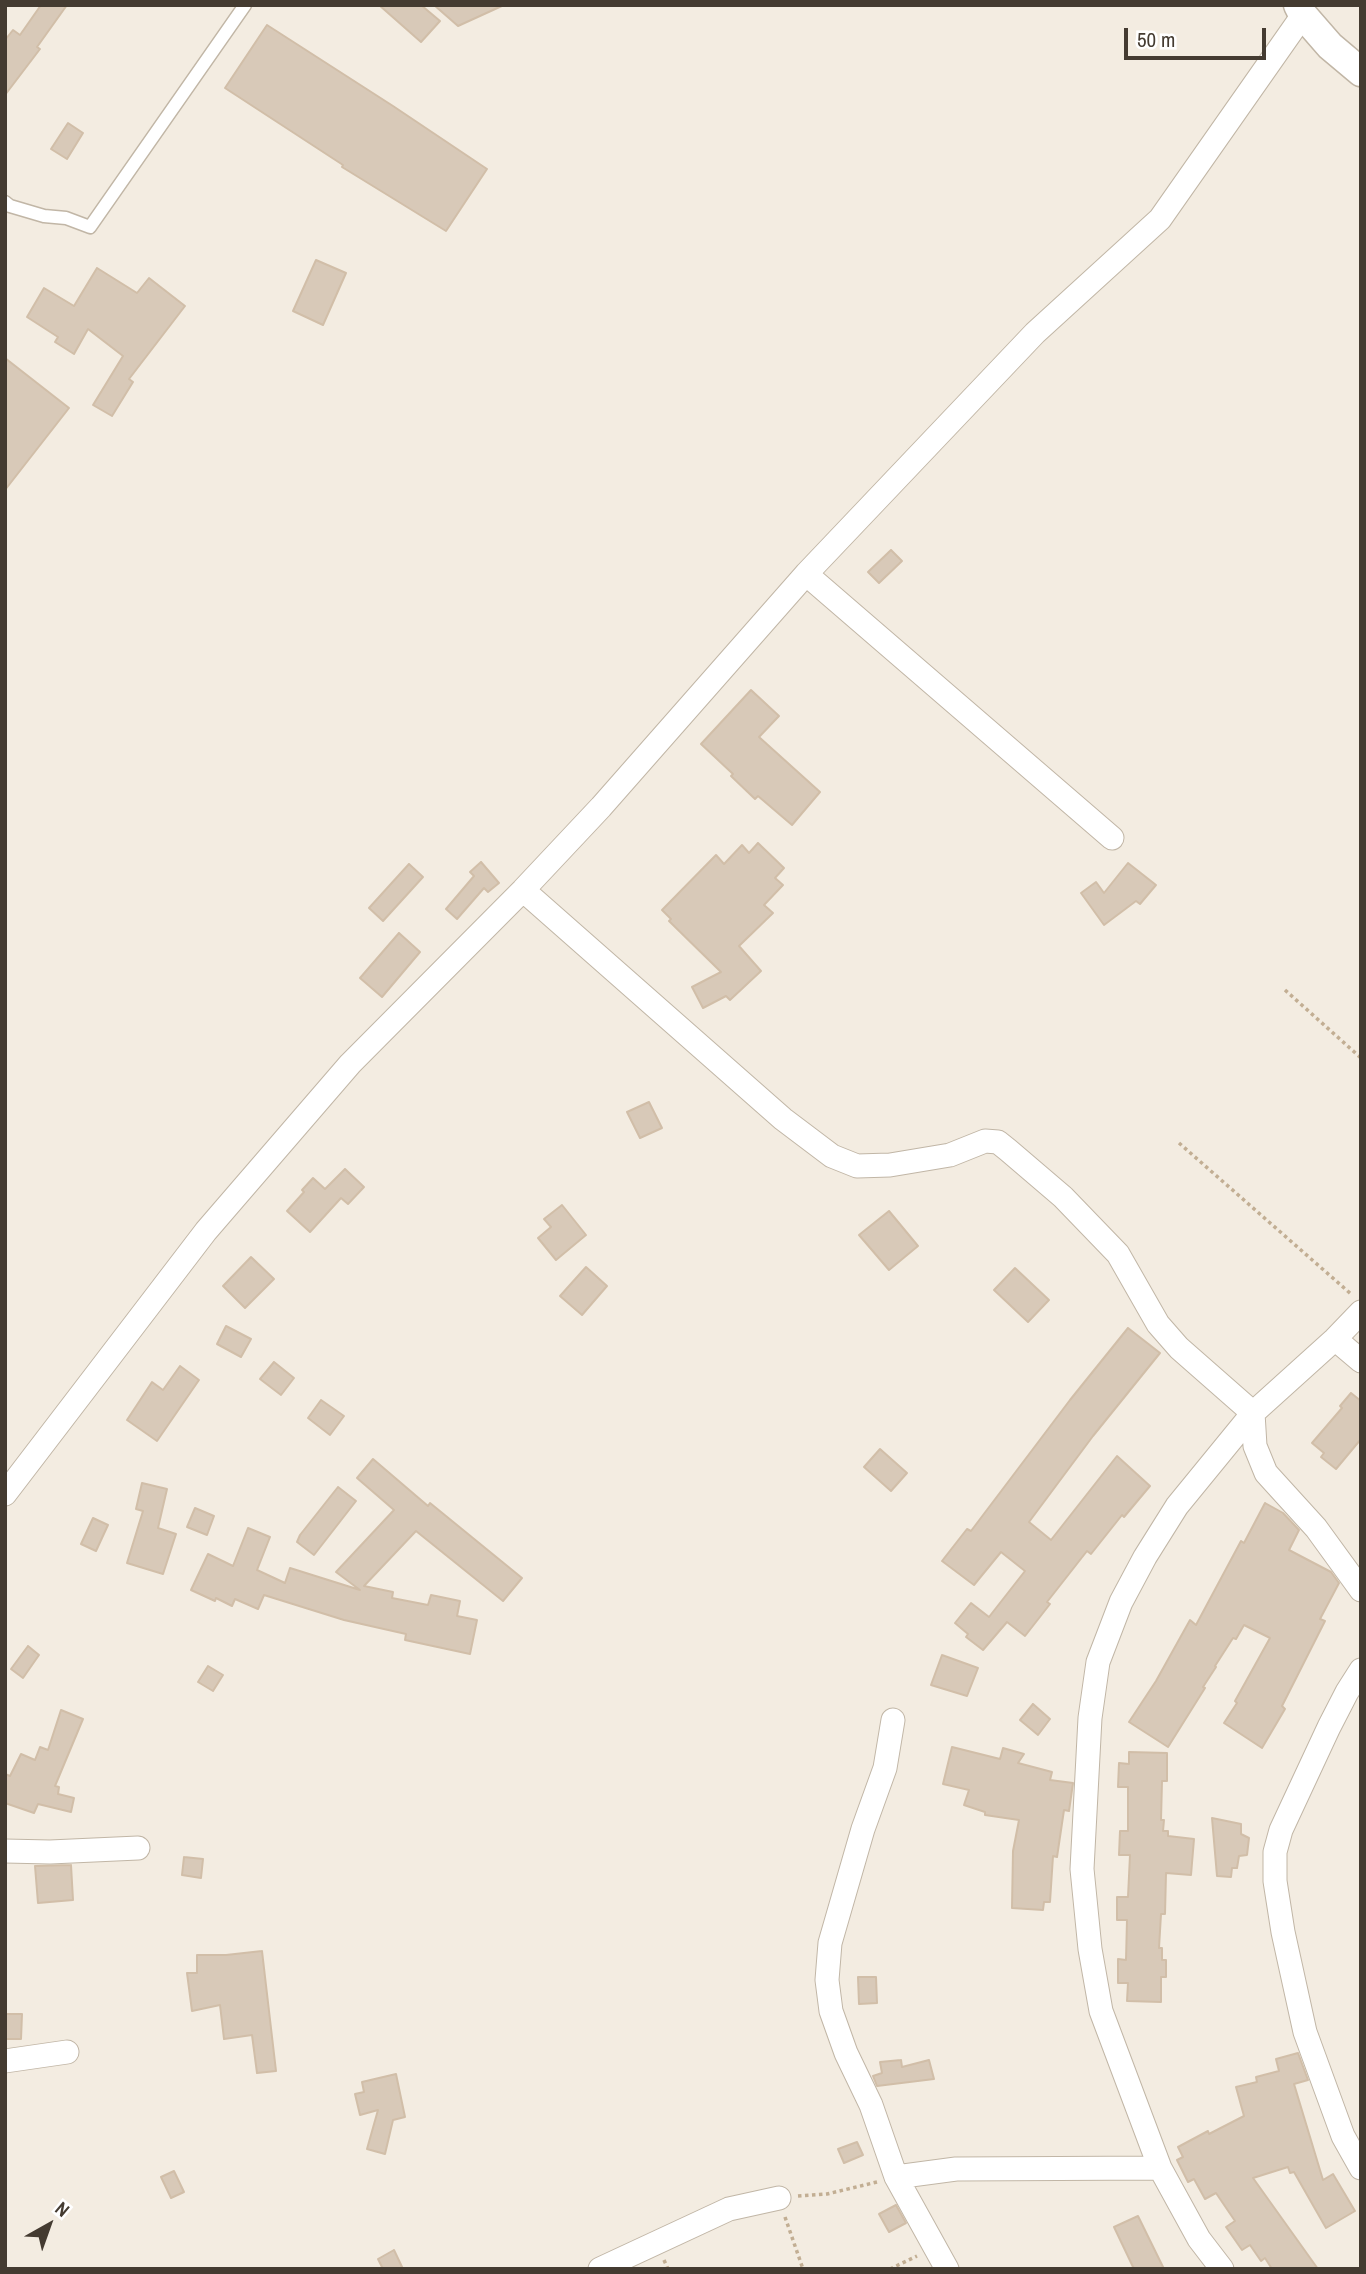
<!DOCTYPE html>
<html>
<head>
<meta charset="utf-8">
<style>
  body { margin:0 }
  #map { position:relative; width:1366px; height:2274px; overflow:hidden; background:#f3ece1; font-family:"Archivo Narrow",sans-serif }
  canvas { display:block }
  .frame { position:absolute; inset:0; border:7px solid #443b31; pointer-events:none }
  .north { position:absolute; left:14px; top:2190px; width:70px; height:70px; -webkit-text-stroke:5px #fff; paint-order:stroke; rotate:40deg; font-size:19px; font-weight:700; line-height:28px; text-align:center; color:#443b31 }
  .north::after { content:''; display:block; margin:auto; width:24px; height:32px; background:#443b31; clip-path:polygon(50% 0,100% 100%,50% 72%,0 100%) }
  .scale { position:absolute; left:1124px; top:28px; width:142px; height:32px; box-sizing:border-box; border:4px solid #443b31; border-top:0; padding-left:9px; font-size:21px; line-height:24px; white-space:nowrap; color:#443b31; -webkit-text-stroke:5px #fff; paint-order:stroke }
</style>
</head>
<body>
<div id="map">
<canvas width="1366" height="2274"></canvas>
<div class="frame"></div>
<div class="north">N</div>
<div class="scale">50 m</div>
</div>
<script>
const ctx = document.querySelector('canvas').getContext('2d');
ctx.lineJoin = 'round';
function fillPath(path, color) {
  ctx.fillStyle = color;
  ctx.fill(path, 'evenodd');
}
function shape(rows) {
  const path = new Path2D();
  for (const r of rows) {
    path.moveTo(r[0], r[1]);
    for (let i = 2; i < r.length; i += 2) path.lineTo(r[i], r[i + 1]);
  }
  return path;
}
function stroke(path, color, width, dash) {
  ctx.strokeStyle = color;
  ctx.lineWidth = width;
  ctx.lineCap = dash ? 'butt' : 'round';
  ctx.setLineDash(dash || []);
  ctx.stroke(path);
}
const building = shape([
  [41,5,67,5,37,47,40,49,5,95,5,40,13,30,20,35,41,5],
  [379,5,421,5,440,21,421,42,379,5],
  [434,5,504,5,458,26,434,5],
  [267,25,393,106,487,169,446,231,342,167,343,165,225,88,267,25],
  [68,123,83,133,67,159,51,149,68,123],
  [316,260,346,273,323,325,293,311,316,260],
  [97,268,137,293,149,278,185,306,129,379,133,382,112,416,93,405,123,356,88,329,74,354,55,342,58,337,27,317,44,288,74,306,97,268],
  [5,358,69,408,5,490,5,358],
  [891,550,902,561,879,583,868,572,891,550],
  [751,690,779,716,759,737,820,792,792,825,758,796,755,799,731,776,733,774,701,744,751,690],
  [758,843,784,868,775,878,783,885,764,905,773,913,739,946,761,971,730,1000,726,996,703,1008,692,987,721,972,669,921,671,919,662,910,716,855,724,864,742,845,749,853,758,843],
  [481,862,499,883,488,892,484,888,457,919,446,909,474,876,470,872,481,862],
  [1128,863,1156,885,1140,904,1136,901,1104,925,1081,893,1096,882,1104,893,1128,863],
  [409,864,423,877,383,921,369,908,409,864],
  [399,933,420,952,382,997,360,978,399,933],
  [649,1102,662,1128,640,1138,627,1112,649,1102],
  [345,1169,364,1187,348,1204,341,1198,310,1232,287,1211,304,1192,302,1190,313,1178,325,1189,345,1169],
  [562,1205,586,1235,556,1260,538,1238,551,1227,544,1219,562,1205],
  [889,1211,918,1246,889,1270,859,1235,889,1211],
  [251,1257,274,1279,245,1308,223,1286,251,1257],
  [586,1267,607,1286,582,1315,560,1296,586,1267],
  [1015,1268,1049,1300,1028,1322,994,1290,1015,1268],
  [226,1326,251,1339,241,1357,217,1344,226,1326],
  [1128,1328,1160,1353,1093,1436,1029,1522,1051,1540,1117,1456,1150,1486,1124,1517,1122,1515,1091,1554,1087,1551,1047,1602,1050,1604,1025,1636,1007,1622,983,1650,966,1637,968,1634,955,1623,971,1603,989,1617,1025,1571,1001,1552,974,1585,942,1561,967,1529,971,1531,1070,1400,1128,1328],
  [274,1362,294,1378,281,1395,260,1379,274,1362],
  [180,1366,199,1380,157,1441,127,1420,152,1382,163,1390,180,1366],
  [1351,1393,1361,1401,1361,1439,1336,1469,1321,1457,1324,1453,1312,1443,1342,1408,1340,1406,1351,1393],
  [321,1400,344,1416,330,1435,308,1418,321,1400],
  [880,1449,907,1473,891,1491,864,1467,880,1449],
  [373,1459,428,1506,430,1503,522,1578,503,1601,416,1531,364,1586,393,1592,392,1598,428,1605,431,1595,460,1601,457,1616,477,1620,470,1654,405,1640,406,1634,344,1620,264,1595,258,1609,235,1599,232,1606,216,1598,215,1601,191,1590,208,1554,233,1566,248,1528,270,1537,257,1570,285,1583,290,1568,360,1590,336,1572,394,1510,357,1478,373,1459],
  [142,1483,167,1489,158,1528,176,1534,163,1574,127,1563,143,1511,136,1509,142,1483],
  [338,1487,356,1501,314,1555,297,1542,300,1535,338,1487],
  [1265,1503,1283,1513,1299,1530,1289,1550,1331,1572,1339,1583,1320,1619,1325,1621,1282,1706,1285,1709,1262,1748,1224,1723,1237,1703,1235,1701,1270,1638,1244,1625,1236,1639,1233,1638,1215,1666,1216,1667,1203,1687,1205,1688,1168,1747,1129,1722,1156,1681,1190,1620,1196,1625,1241,1541,1244,1543,1265,1503],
  [195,1508,214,1516,207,1535,187,1527,195,1508],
  [93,1518,108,1525,96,1551,81,1544,93,1518],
  [28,1646,39,1655,23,1678,11,1669,28,1646],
  [942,1655,978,1668,967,1696,931,1685,942,1655],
  [208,1666,223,1675,213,1691,198,1682,208,1666],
  [1033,1704,1050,1719,1038,1735,1020,1720,1033,1704],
  [61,1710,83,1719,55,1786,59,1787,58,1794,74,1798,71,1812,38,1804,34,1813,5,1803,5,1774,10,1776,21,1754,35,1760,40,1747,48,1750,61,1710],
  [952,1747,1000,1759,1003,1748,1024,1754,1018,1763,1052,1772,1050,1780,1073,1783,1069,1811,1064,1810,1057,1857,1053,1856,1050,1902,1044,1902,1043,1910,1012,1908,1013,1851,1019,1820,985,1815,985,1812,964,1805,969,1790,943,1784,952,1747],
  [1129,1752,1167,1753,1167,1781,1162,1781,1161,1820,1164,1820,1163,1831,1168,1831,1168,1836,1194,1839,1191,1875,1166,1873,1165,1914,1161,1914,1159,1948,1162,1948,1162,1960,1166,1960,1166,1977,1161,1977,1161,2002,1127,2001,1128,1983,1118,1983,1118,1959,1126,1960,1127,1920,1117,1920,1117,1897,1128,1897,1130,1855,1119,1855,1120,1831,1128,1831,1128,1787,1118,1787,1119,1763,1129,1764,1129,1752],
  [1212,1818,1241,1824,1241,1834,1249,1838,1247,1855,1239,1856,1237,1868,1232,1868,1231,1877,1217,1876,1212,1818],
  [184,1857,203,1859,201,1878,182,1875,184,1857],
  [71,1865,73,1900,38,1903,35,1866,71,1865],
  [262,1951,276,2071,257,2073,252,2035,224,2039,220,2005,192,2011,187,1973,197,1973,197,1955,226,1955,262,1951],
  [858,1977,876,1977,877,2003,859,2004,858,1977],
  [5,2014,22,2014,21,2039,5,2039,5,2014],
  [1298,2053,1308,2080,1294,2084,1323,2180,1333,2174,1355,2211,1326,2228,1294,2172,1290,2173,1288,2167,1253,2178,1318,2269,1272,2269,1265,2258,1261,2261,1250,2245,1242,2250,1226,2227,1235,2221,1216,2193,1205,2199,1194,2179,1188,2182,1177,2160,1183,2157,1178,2147,1208,2131,1209,2134,1244,2116,1236,2087,1257,2082,1256,2077,1279,2071,1276,2059,1298,2053],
  [901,2060,902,2067,929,2060,934,2079,877,2086,873,2076,882,2073,880,2062,901,2060],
  [396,2074,405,2117,393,2120,385,2154,367,2149,378,2110,360,2115,355,2094,364,2092,362,2082,396,2074],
  [857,2142,863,2155,844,2163,838,2149,857,2142],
  [174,2171,184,2192,171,2198,161,2177,174,2171],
  [896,2205,906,2223,889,2232,879,2214,896,2205],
  [1138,2216,1164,2269,1134,2269,1114,2227,1138,2216],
  [394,2250,403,2269,383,2269,378,2259,394,2250]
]);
const path = shape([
  [1285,990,1361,1058],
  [1179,1143,1351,1294],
  [798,2196,827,2194,877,2182],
  [785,2217,803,2269],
  [664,2260,668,2269],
  [890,2269,917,2256]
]);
const service = shape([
  [5,202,10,206,44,216,66,218,90,227,245,5]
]);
const minor = shape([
  [806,574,1112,838],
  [523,890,783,1119,832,1156,857,1166,890,1165,950,1155,985,1141,998,1142,1008,1150,1063,1197,1118,1254,1158,1324,1179,1348,1253,1413,1255,1446,1266,1473,1316,1528,1361,1590],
  [1335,1339,1361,1361],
  [5,1494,206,1231,350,1064,523,890,601,807,806,574,1035,333,1160,219,1303,15],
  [1361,1670,1347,1692,1329,1727,1281,1830,1275,1852,1275,1881,1283,1932,1305,2032,1343,2136,1361,2168],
  [893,1720,885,1768,863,1829,830,1943,827,1980,831,2011,846,2053,871,2105,896,2177,947,2269],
  [5,1851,50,1852,138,1848],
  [5,2061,67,2052],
  [896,2177,956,2169,1160,2168],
  [600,2269,729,2209,779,2198],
  [1222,2269,1199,2239,1160,2168,1101,2011,1090,1949,1082,1869,1090,1718,1098,1662,1121,1602,1145,1557,1177,1506,1253,1413,1335,1339,1361,1312]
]);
const tertiary = shape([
  [1298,5,1303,15,1330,46,1361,72]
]);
fillPath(building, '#d8c9b8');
stroke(building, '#d1bea8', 2);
stroke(service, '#c1b6a6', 15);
stroke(minor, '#c1b6a6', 25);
stroke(tertiary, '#c1b6a6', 31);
stroke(path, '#c2ae93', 3.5, [3.5, 3.5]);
stroke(service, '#fff', 12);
stroke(minor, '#fff', 23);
stroke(tertiary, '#fff', 28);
</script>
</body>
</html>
